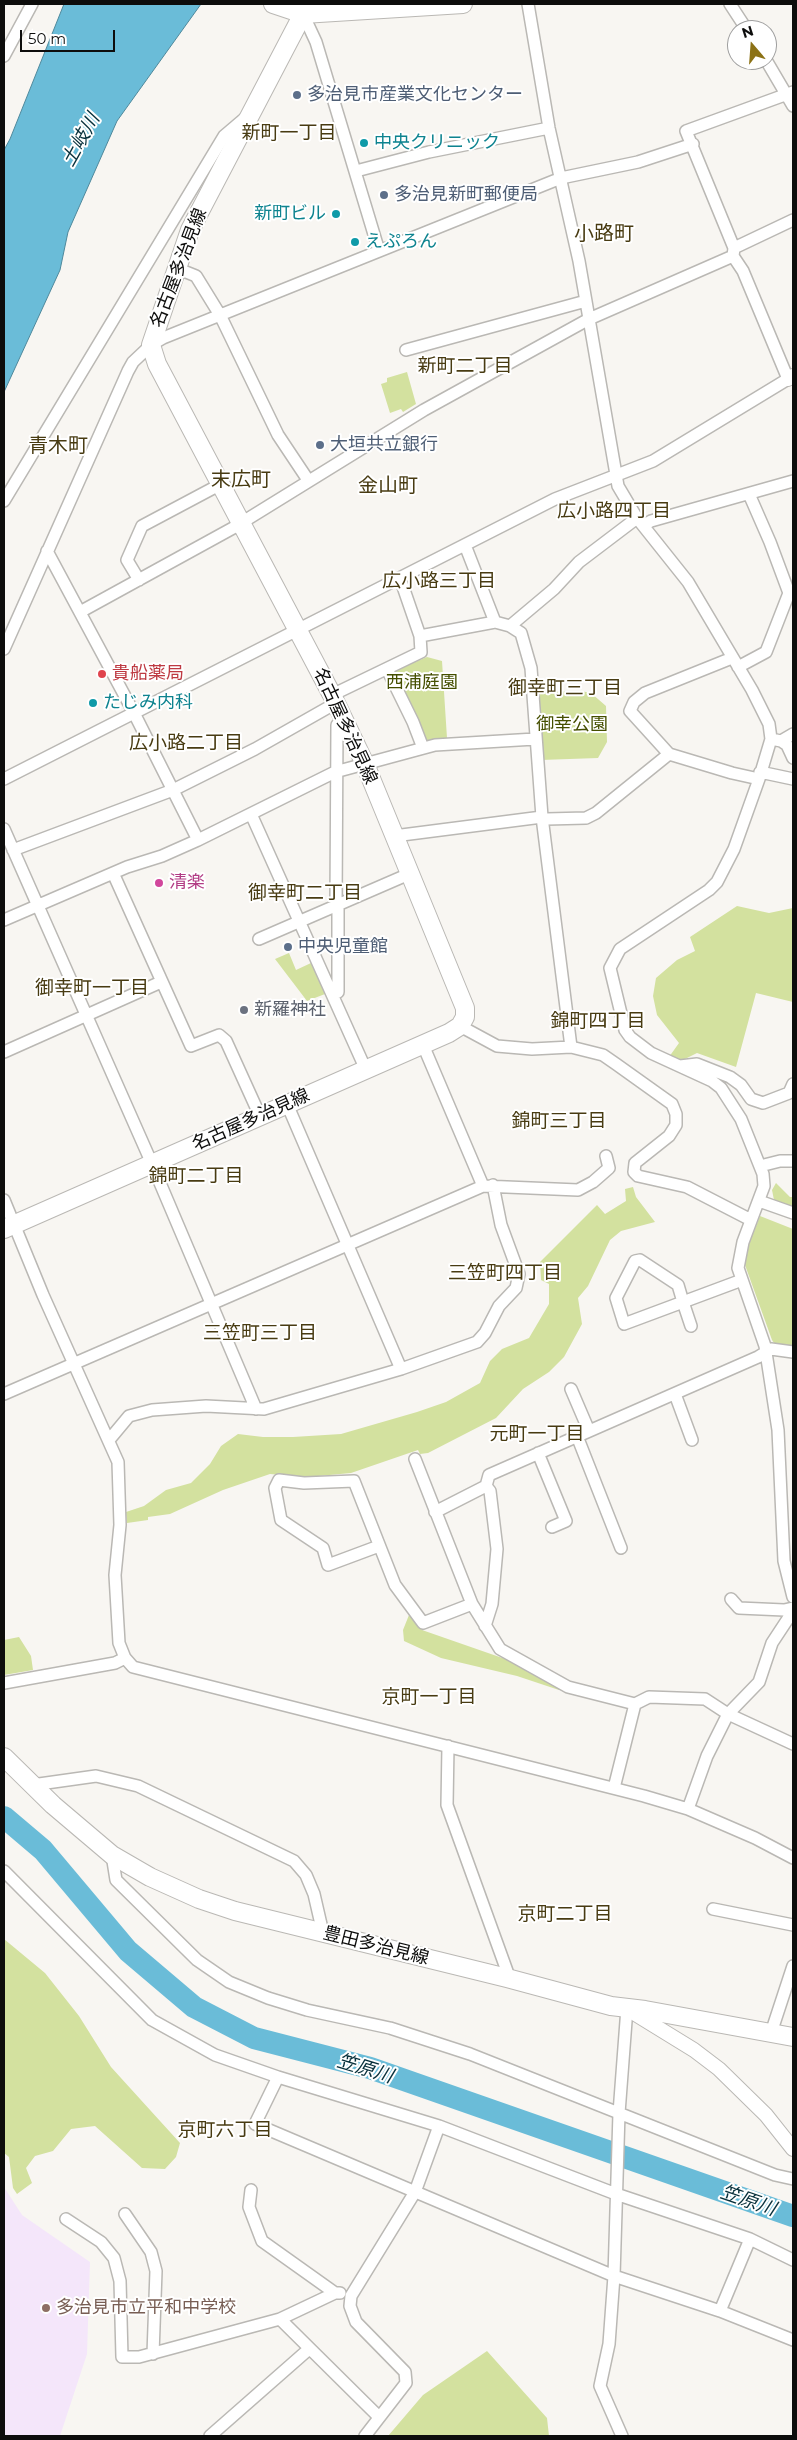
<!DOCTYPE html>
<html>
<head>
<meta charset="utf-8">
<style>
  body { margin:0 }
  #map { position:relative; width:797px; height:2440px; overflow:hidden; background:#f8f6f2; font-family:Montserrat,sans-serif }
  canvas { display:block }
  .frame { position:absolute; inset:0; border:5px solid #0d0d0c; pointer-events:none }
  .north { position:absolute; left:727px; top:20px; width:50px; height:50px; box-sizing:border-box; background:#fff; border:1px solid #9e9e9e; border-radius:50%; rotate:342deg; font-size:14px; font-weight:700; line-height:20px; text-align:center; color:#0d0d0c }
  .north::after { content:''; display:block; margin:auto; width:18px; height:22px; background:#8c7216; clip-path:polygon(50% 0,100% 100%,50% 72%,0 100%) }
  .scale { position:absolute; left:20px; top:30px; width:95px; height:22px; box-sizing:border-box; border:2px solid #0d0d0c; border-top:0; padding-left:6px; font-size:15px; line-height:18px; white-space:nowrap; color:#0d0d0c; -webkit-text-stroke:4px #fff; paint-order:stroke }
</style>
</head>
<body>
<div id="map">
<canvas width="797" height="2440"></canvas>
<div class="frame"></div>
<div class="north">N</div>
<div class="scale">50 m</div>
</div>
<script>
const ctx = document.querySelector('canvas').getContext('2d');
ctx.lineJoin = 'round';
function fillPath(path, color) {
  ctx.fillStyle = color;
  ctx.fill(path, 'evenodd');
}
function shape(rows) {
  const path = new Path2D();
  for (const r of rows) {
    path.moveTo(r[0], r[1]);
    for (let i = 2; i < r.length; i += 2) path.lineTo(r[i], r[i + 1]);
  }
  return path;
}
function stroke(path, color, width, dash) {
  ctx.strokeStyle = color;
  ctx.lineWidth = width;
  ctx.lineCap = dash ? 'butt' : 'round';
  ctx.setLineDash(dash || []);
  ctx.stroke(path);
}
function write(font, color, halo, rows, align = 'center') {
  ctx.font = font + ' Montserrat,"Noto Sans JP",sans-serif';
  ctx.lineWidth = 4;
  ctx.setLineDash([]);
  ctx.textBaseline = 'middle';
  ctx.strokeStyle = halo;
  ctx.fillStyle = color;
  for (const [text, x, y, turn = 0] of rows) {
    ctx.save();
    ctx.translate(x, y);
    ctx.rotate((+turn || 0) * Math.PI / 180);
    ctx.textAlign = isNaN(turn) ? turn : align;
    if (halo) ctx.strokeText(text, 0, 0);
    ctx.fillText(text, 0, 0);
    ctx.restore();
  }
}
const education = shape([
  [4,2187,22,2215,90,2262,87,2354,60,2436,4,2436]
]);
const green = shape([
  [407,372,416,404,403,412,401,409,390,413,381,384,387,382,387,378],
  [427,657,442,661,447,738,426,742,393,671],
  [581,691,591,693,606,706,607,742,598,758,541,760,537,692],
  [737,906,769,913,793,908,793,1002,756,993,736,1067,697,1053,677,1063,669,1057,679,1043,657,1015,653,996,656,978,677,960,695,951,690,937],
  [289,953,296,970,311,963,325,994,307,1001,275,959],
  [776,1183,790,1197,793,1197,793,1207,774,1200,772,1190],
  [633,1187,636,1197,655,1222,621,1231,610,1240,588,1286,578,1298,582,1324,564,1357,549,1372,523,1389,496,1418,428,1453,420,1454,418,1450,351,1473,308,1477,270,1474,223,1490,170,1514,148,1517,148,1520,127,1523,126,1512,144,1506,166,1490,191,1483,210,1464,221,1446,238,1434,263,1437,293,1437,341,1434,417,1412,446,1402,480,1383,490,1361,502,1349,529,1338,549,1304,549,1284,541,1280,540,1262,597,1205,605,1214,626,1201,625,1189],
  [760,1216,793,1229,793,1348,776,1346,772,1340,745,1265,749,1244],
  [409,1615,422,1630,511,1661,561,1688,559,1690,517,1676,441,1658,404,1641,403,1630],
  [19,1637,31,1656,33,1670,4,1675,4,1640],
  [4,1939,45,1973,79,2016,111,2067,180,2143,176,2157,165,2169,142,2168,95,2126,71,2129,53,2151,35,2156,26,2168,32,2183,17,2194,13,2188,9,2157,4,2153],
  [487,2351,547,2418,549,2436,388,2436,423,2395]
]);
const water = shape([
  [64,4,201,4,117,121,68,232,60,270,4,392,4,150,10,139,64,4]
]);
const river = shape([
  [4,1817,43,1850,128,1951,194,2007,254,2038,370,2068,793,2216]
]);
const minor = shape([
  [528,4,549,128,579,261,618,486,637,518,688,582,752,690,769,724,771,739,759,779,734,849,717,882,709,890,620,949,610,968,625,1030,630,1037,651,1053,712,1081,721,1088,741,1119,763,1174,764,1186,743,1242,738,1268,765,1346,778,1430,784,1561,793,1597],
  [730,4,747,30],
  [303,14,316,42,379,251],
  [4,56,32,4],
  [766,60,793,106],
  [356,171,429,152,549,128],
  [734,248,793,220],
  [176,268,196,276,220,315,278,435,308,480],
  [406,350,586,301],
  [4,501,224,136,244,119],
  [644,525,651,521,793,481],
  [465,545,495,622,510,626,521,633,531,668,542,817,571,1047],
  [47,551,134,713,198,840],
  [139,580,127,560,142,526,221,484],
  [80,612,233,528,424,410,589,319,733,256],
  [510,626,554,589,579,562,637,518],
  [420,636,495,622],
  [4,649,128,371,133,362,151,345,163,338,561,178,638,162,693,144],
  [738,667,766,652,789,593,770,542,749,494],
  [387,669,413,722,423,748],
  [332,695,421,652,420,636,400,578],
  [771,739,781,741,793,734],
  [781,741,787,745,793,758],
  [669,754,630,711,634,702,645,693,732,658],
  [760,772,793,779],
  [4,779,555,499,653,461,788,379,743,271,733,256,734,248,686,131,793,92],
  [251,814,366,1070],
  [4,829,149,1157,256,1409],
  [394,836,542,817,547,819,586,818,596,813,669,754,732,773,759,779],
  [13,850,173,790,255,749,336,703],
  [113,873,191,1046,219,1035,226,1041,260,1116],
  [336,905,337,725],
  [4,920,127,867,162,856,198,840,335,772,435,745,535,739],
  [259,939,409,874],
  [338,992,338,904],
  [460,1026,497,1046,532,1049,571,1047,603,1055,616,1064,672,1104,676,1114,676,1125,669,1136,635,1163,634,1172,638,1176,687,1187,751,1220],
  [423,1045,483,1186],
  [4,1052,161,982],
  [680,1066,697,1064,730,1077,741,1085,751,1099,763,1103,789,1093,793,1084],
  [287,1104,401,1369],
  [760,1166,780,1161,793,1161],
  [4,1200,43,1295,118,1462,120,1525,115,1575,119,1643,125,1658,133,1667,644,1796,688,1809,755,1838,793,1858],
  [759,1201,793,1213],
  [691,1326,683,1302,678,1285,640,1260,635,1261,616,1298,624,1324,742,1280],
  [571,1389,589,1431],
  [4,1394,483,1186,578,1190,593,1182,609,1168,606,1156],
  [675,1394,692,1440],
  [577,1436,621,1548],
  [109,1440,129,1416,152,1410,206,1406,264,1409,401,1369,477,1342,485,1333,499,1306,516,1288,519,1274,501,1225,493,1185],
  [538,1453,566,1521,552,1527],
  [415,1459,472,1604,500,1649,568,1687,635,1704,649,1697,705,1699,728,1714,793,1744],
  [435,1512,486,1486,489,1475,758,1357,771,1349,793,1352],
  [379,1546,328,1565,323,1548,281,1520,275,1488,279,1480,304,1483,354,1481,395,1585,423,1623,472,1604],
  [731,1599,739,1608,784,1610,793,1608],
  [485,1626,492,1604,497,1549,490,1491,486,1486],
  [4,1683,115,1663,125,1658],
  [448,1746,447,1805,507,1971,507,1978],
  [32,1785,96,1776,138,1786,294,1861,306,1875,314,1894,323,1933],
  [614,1788,635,1704],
  [688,1809,707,1756,728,1714,759,1682,772,1643,793,1611],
  [112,1855,116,1880,197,1960,229,1982,268,1998,307,2010,390,2028,470,2054,775,2175,793,2179],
  [4,1871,152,2020,215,2055,278,2077,439,2126,616,2194,750,2239,793,2260],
  [713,1909,793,1925],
  [771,2033,793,1966],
  [278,2077,255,2124,614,2276,720,2311,793,2340],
  [251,2190,249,2207,262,2241,335,2293,340,2293],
  [125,2214,151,2252,156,2271,153,2354],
  [66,2219,101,2242,114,2258,120,2281,122,2357,139,2357,280,2319,335,2293],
  [720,2311,750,2239],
  [280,2319,379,2417],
  [210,2436,309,2349],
  [365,2436,406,2383,405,2372,356,2322,350,2306,351,2296,415,2192,439,2126],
  [622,2436,600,2386,609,2344,614,2276,619,2113,627,2008]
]);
const tertiary = shape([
  [788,379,793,376],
  [629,2010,694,2050,719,2069,766,2115,793,2149]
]);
const primary = shape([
  [273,4,303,14,463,4],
  [4,1229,449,1033,460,1026,465,1017,465,1008,365,764,332,695,157,364,151,345,190,230,303,14],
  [4,1757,53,1805,112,1855,150,1877,199,1899,235,1911,507,1978,611,2006,645,2010,793,2037]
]);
const markers = [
  [297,95,5,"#5c6f8a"],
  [364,143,5,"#0f9aa8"],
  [384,195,5,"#5c6f8a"],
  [336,214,5,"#0f9aa8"],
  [355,242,5,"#0f9aa8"],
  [320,445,5,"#5c6f8a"],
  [102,674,5,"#e0444e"],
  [93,703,5,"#0f9aa8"],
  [159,883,5,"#d1479c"],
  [288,947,5,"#5c6f8a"],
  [244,1010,5,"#6b7280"],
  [46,2308,5,"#8d6e63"]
];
const serviceNames = [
  ["多治見市産業文化センター",307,95],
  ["多治見新町郵便局",394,195],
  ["大垣共立銀行",330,445],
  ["中央児童館",298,947]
];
const cultureNames = [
  ["中央クリニック",374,143],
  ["新町ビル",326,214,"right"],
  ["えぷろん",365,242],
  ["たじみ内科",103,703]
];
const streetNames = [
  ["名古屋多治見線",179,268,-69],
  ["名古屋多治見線",345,726,65],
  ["名古屋多治見線",251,1120,-24],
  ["豊田多治見線",376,1946,14]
];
const healthNames = [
  ["貴船薬局",112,674]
];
const parkNames = [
  ["西浦庭園",422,683],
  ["御幸公園",572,725]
];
const hotelNames = [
  ["清楽",169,883]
];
const worshipNames = [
  ["新羅神社",254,1010]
];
const educationNames = [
  ["多治見市立平和中学校",56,2308]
];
const neighbourhoodNames = [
  ["新町一丁目",289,133],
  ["新町二丁目",465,366],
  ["広小路四丁目",614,511],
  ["広小路三丁目",439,581],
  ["御幸町三丁目",565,688],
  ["広小路二丁目",186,743],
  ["御幸町二丁目",305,893],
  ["御幸町一丁目",92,988],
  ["錦町四丁目",598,1021],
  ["錦町三丁目",559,1121],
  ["錦町二丁目",196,1176],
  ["三笠町四丁目",505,1273],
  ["三笠町三丁目",260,1333],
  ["元町一丁目",537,1434],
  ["京町一丁目",429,1697],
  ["京町二丁目",565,1914],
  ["京町六丁目",225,2130]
];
const waterNames = [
  ["土岐川",81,140,-61],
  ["笠原川",365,2069,17],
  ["笠原川",748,2201,19]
];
const quarterNames = [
  ["小路町",604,234],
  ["青木町",58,446],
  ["末広町",241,480],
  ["金山町",388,486]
];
fillPath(education, '#f4e6fa');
fillPath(green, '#d3e19f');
fillPath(water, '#6abcd8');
stroke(water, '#4e889b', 1);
stroke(river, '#6abcd8', 22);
stroke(minor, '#bab8b4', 14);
stroke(tertiary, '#bab8b4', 16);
stroke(primary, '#bab8b4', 20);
stroke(minor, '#fff', 11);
stroke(tertiary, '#fff', 14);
stroke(primary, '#fff', 18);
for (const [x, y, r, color] of markers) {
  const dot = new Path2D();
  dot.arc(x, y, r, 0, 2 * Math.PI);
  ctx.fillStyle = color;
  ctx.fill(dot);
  stroke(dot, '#fff', 2);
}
write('18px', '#4e5e75', '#fff', serviceNames, 'left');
write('18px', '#0d838f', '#fff', cultureNames, 'left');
write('18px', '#0d0d0c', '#fff', streetNames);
write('18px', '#be3a42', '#fff', healthNames, 'left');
write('18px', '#454f00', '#fff', parkNames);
write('18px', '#b23c85', '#fff', hotelNames, 'left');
write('18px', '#5b616d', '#fff', worshipNames, 'left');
write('18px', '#785e54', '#fff', educationNames, 'left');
write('19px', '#483b12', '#fff', neighbourhoodNames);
write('italic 19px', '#07303b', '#fff', waterNames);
write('20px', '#483b12', '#fff', quarterNames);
</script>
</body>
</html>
